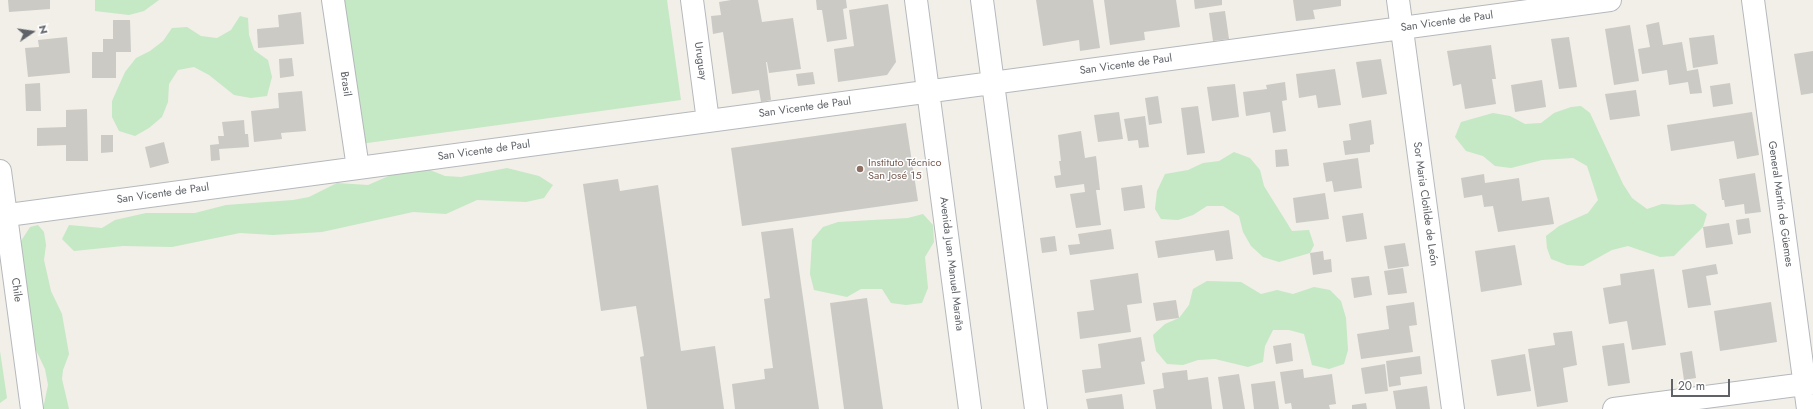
<!DOCTYPE html>
<html>
<head>
<meta charset="utf-8">
<style>
  body { margin:0 }
  #map { position:relative; width:1813px; height:409px; overflow:hidden; background:#f1efe8; font-family:Jost,sans-serif }
  canvas { display:block }
  .north { position:absolute; left:12px; top:12px; width:40px; height:40px; -webkit-text-stroke:3px #fff; paint-order:stroke; rotate:77deg; font-size:11px; font-weight:700; line-height:16px; text-align:center; color:#5f6368 }
  .north::after { content:''; display:block; margin:auto; width:14px; height:18px; background:#5f6368; clip-path:polygon(50% 0,100% 100%,50% 72%,0 100%) }
  .scale { position:absolute; left:1671px; top:379px; width:59px; height:18px; box-sizing:border-box; border:2px solid #5f6368; border-top:0; padding-left:5px; font-size:12px; line-height:14px; white-space:nowrap; color:#5f6368; -webkit-text-stroke:3px #fff; paint-order:stroke }
</style>
</head>
<body>
<div id="map">
<canvas width="1813" height="409"></canvas>
<div class="north">N</div>
<div class="scale">20 m</div>
</div>
<script>
const ctx = document.querySelector('canvas').getContext('2d');
ctx.lineJoin = 'round';
function fillPath(path, color) {
  ctx.fillStyle = color;
  ctx.fill(path, 'evenodd');
}
function shape(rows) {
  const path = new Path2D();
  for (const r of rows) {
    path.moveTo(r[0], r[1]);
    for (let i = 2; i < r.length; i += 2) path.lineTo(r[i], r[i + 1]);
  }
  return path;
}
function stroke(path, color, width, dash) {
  ctx.strokeStyle = color;
  ctx.lineWidth = width;
  ctx.lineCap = dash ? 'butt' : 'round';
  ctx.setLineDash(dash || []);
  ctx.stroke(path);
}
function write(font, color, halo, rows, align = 'center') {
  ctx.font = font + ' Jost,sans-serif';
  ctx.lineWidth = 3;
  ctx.setLineDash([]);
  ctx.textBaseline = 'middle';
  ctx.strokeStyle = halo;
  ctx.fillStyle = color;
  for (const [text, x, y, turn = 0] of rows) {
    ctx.save();
    ctx.translate(x, y);
    ctx.rotate((+turn || 0) * Math.PI / 180);
    ctx.textAlign = isNaN(turn) ? turn : align;
    if (halo) ctx.strokeText(text, 0, 0);
    ctx.fillText(text, 0, 0);
    ctx.restore();
  }
}
const green = shape([
  [95,0,159,0,144,11,129,15,95,11],
  [340,0,667,0,681,100,360,144],
  [240,16,248,18,249,35,254,50,268,60,272,77,267,96,251,98,234,95,209,75,194,67,178,70,169,84,168,102,162,117,149,128,135,136,119,131,112,117,112,101,125,72,136,58,150,51,163,41,172,28,187,27,201,36,217,38,231,30],
  [1581,106,1590,113,1623,184,1632,198,1647,209,1662,204,1678,205,1694,204,1707,214,1703,227,1674,256,1660,257,1628,246,1612,250,1583,266,1567,265,1551,259,1547,248,1546,236,1559,226,1588,213,1598,200,1587,166,1573,158,1542,160,1511,168,1495,166,1483,156,1466,151,1455,137,1461,122,1493,113,1510,116,1525,124,1541,123,1554,113,1571,107],
  [1234,152,1250,158,1260,170,1264,186,1292,231,1309,230,1314,245,1310,253,1279,262,1263,257,1251,246,1243,232,1239,216,1223,206,1207,206,1193,215,1178,220,1161,219,1155,209,1157,191,1165,174,1188,170,1203,163,1219,161],
  [507,168,539,176,553,185,544,198,526,202,477,200,446,214,413,212,322,232,273,235,240,233,172,247,123,246,74,251,62,239,69,225,102,228,115,220,146,213,195,213,226,205,293,200,309,197,337,183,368,185,398,172,430,170,445,176,461,177],
  [923,214,933,225,934,242,925,257,928,288,922,303,906,305,891,303,882,289,861,289,847,297,814,290,810,274,812,240,823,227,838,222,908,218],
  [38,225,44,232,46,245,44,260,51,291,62,314,69,354,63,370,62,379,69,409,43,409,48,385,45,369,33,344,20,276,24,268,21,241,30,227],
  [1207,281,1241,282,1261,294,1277,290,1293,294,1314,287,1330,290,1341,301,1346,318,1348,350,1344,364,1329,369,1312,365,1304,334,1289,330,1273,330,1265,346,1263,362,1248,367,1215,359,1198,360,1183,365,1167,364,1156,351,1153,335,1165,324,1179,318,1189,305,1193,289],
  [0,351,7,398,0,403]
]);
const building = shape([
  [8,0,50,0,50,9,9,12],
  [731,0,758,0,762,22,793,18,801,69,769,73,767,62,766,62,771,100,761,102,759,90,732,94,723,32,713,34,711,16,721,15,719,2],
  [816,0,846,0,847,8,843,9,847,39,827,42,822,10,817,10],
  [1036,0,1093,0,1100,48,1080,51,1079,40,1043,46],
  [1104,0,1176,0,1180,27,1144,32,1145,40,1110,45],
  [1194,0,1222,0,1222,5,1195,9],
  [1293,0,1341,0,1341,6,1313,10,1315,19,1296,21],
  [888,4,896,62,887,75,838,82,834,49,854,46,849,10],
  [1225,11,1229,39,1213,41,1209,13],
  [301,12,304,44,258,48,257,29,279,27,278,15],
  [113,20,130,20,131,52,116,52,116,78,92,78,92,52,103,52,103,39,113,39],
  [1659,22,1663,45,1682,42,1687,71,1698,69,1702,93,1690,94,1688,82,1669,85,1667,70,1642,74,1638,49,1650,47,1646,25],
  [1630,25,1639,81,1614,85,1605,29],
  [1714,35,1718,64,1693,68,1689,38],
  [67,37,70,73,28,77,25,48,39,47,38,40],
  [1569,37,1577,87,1559,89,1551,39],
  [1491,45,1496,79,1492,79,1496,104,1465,109,1461,84,1453,86,1447,51],
  [1813,51,1813,93,1801,95,1794,54],
  [292,58,294,76,280,78,279,59],
  [1381,59,1387,94,1362,98,1356,62],
  [1335,69,1341,105,1318,108,1316,95,1299,98,1296,74],
  [813,72,815,84,798,86,796,74],
  [1542,80,1546,107,1515,112,1511,85],
  [1285,82,1287,100,1282,101,1286,131,1273,133,1270,112,1246,116,1243,92,1267,89,1266,85],
  [40,83,41,111,26,111,25,84],
  [1730,83,1733,104,1713,107,1710,86],
  [1235,84,1239,117,1212,121,1207,87],
  [1636,90,1640,116,1610,120,1605,94],
  [302,91,306,131,281,133,282,139,254,142,251,111,279,108,278,93],
  [1158,96,1162,123,1149,125,1145,98],
  [1198,106,1205,153,1187,155,1181,108],
  [87,109,88,161,66,161,66,145,37,146,37,128,66,127,66,110],
  [1119,112,1123,139,1098,142,1094,115],
  [1752,112,1759,155,1737,159,1734,141,1671,151,1667,125],
  [1145,116,1149,147,1139,148,1138,140,1128,141,1124,119],
  [244,120,245,134,248,134,249,147,219,149,220,160,211,161,210,145,219,144,218,136,224,136,222,122],
  [1371,120,1374,144,1370,145,1370,152,1345,155,1343,141,1351,140,1349,124],
  [906,123,918,201,742,226,731,148],
  [1081,131,1085,158,1096,156,1100,190,1096,190,1101,225,1076,228,1070,194,1085,192,1084,184,1056,188,1054,176,1061,175,1059,161,1061,161,1058,135],
  [101,135,113,135,113,152,101,153],
  [164,142,169,163,150,168,145,147],
  [1287,149,1289,166,1276,167,1275,150],
  [1358,158,1362,188,1334,192,1332,181,1326,182,1323,163],
  [1755,173,1761,212,1745,214,1744,204,1725,207,1724,200,1722,200,1719,179],
  [1484,174,1485,183,1519,178,1522,201,1549,197,1554,224,1498,232,1493,206,1484,207,1482,195,1464,198,1461,178],
  [618,179,620,191,658,185,681,351,715,346,724,409,647,409,640,357,644,356,636,306,601,311,583,184],
  [1142,185,1145,208,1124,211,1121,188],
  [1325,193,1329,219,1296,223,1293,198],
  [1363,213,1367,239,1346,242,1342,216],
  [1749,218,1751,233,1738,235,1736,220],
  [1729,223,1733,244,1706,248,1703,227],
  [793,228,819,409,735,409,732,384,765,379,764,369,773,368,764,299,770,298,761,232],
  [1111,229,1114,249,1070,255,1068,245,1080,244,1078,234],
  [1229,230,1233,259,1216,261,1214,250,1158,258,1155,241],
  [1055,236,1057,251,1042,253,1040,238],
  [1405,243,1409,266,1388,269,1384,246],
  [1515,245,1522,285,1481,292,1475,251],
  [1323,251,1324,260,1331,259,1332,272,1313,275,1310,253],
  [1716,264,1718,274,1706,276,1711,305,1688,308,1682,270],
  [1403,268,1407,293,1388,295,1384,271],
  [1654,269,1666,345,1632,350,1627,321,1609,324,1603,288,1621,285,1620,274],
  [1138,273,1142,303,1127,305,1131,332,1080,339,1077,312,1094,310,1090,280],
  [1369,276,1372,295,1354,298,1351,278],
  [867,298,883,409,844,409,830,303],
  [1176,300,1179,318,1156,321,1153,303],
  [1414,302,1417,325,1409,326,1413,352,1361,359,1357,334,1389,329,1386,306],
  [1771,302,1777,342,1720,351,1714,311],
  [1572,331,1577,365,1563,368,1568,402,1537,407,1528,349,1555,345,1553,333],
  [1141,337,1145,361,1141,362,1145,384,1085,393,1082,370,1101,368,1098,344],
  [1291,343,1293,361,1276,364,1273,346],
  [1624,343,1630,383,1608,386,1602,346],
  [1692,351,1696,378,1684,380,1680,353],
  [1525,354,1531,391,1497,396,1491,360],
  [1420,356,1422,374,1400,377,1401,385,1389,387,1386,361],
  [1385,364,1388,391,1365,394,1361,368],
  [1303,369,1304,378,1332,374,1336,404,1329,405,1330,409,1292,409,1291,403,1285,404,1280,372],
  [1187,370,1188,380,1208,377,1212,409,1156,409,1153,390,1164,388,1162,373],
  [1239,374,1245,409,1223,409,1218,377],
  [1275,381,1279,409,1254,409,1251,384],
  [1427,386,1430,409,1396,409,1393,391],
  [1122,394,1124,409,1088,409,1086,399],
  [1366,403,1367,409,1352,409,1352,405]
]);
const minor = shape([
  [333,0,358,168],
  [692,0,708,121],
  [916,0,970,409],
  [982,0,1036,409],
  [1398,0,1453,409],
  [1753,0,1808,409],
  [0,171,32,409],
  [0,216,1610,0],
  [1614,409,1813,383]
]);
const markers = [
  [860,169,4,"#8d6e63"]
];
const streetNames = [
  ["San Vicente de Paul",1447,22,-8],
  ["Uruguay",700,61,82],
  ["San Vicente de Paul",1126,65,-8],
  ["Brasil",345,84,82],
  ["San Vicente de Paul",805,108,-8],
  ["San Vicente de Paul",484,151,-8],
  ["San Vicente de Paul",163,194,-8],
  ["Sor Maria Clotilde de León",1425,204,82],
  ["General Martín de Güemes",1780,204,82],
  ["Avenida Juan Manuel Maraña",951,264,83],
  ["Chile",16,290,82]
];
const educationNames = [
  ["Instituto Técnico",868,163],
  ["San José 15",868,176]
];
fillPath(green, '#c5e8c5');
fillPath(building, '#cccac5');
stroke(minor, '#b5b8bc', 24);
stroke(minor, '#fff', 22);
for (const [x, y, r, color] of markers) {
  const dot = new Path2D();
  dot.arc(x, y, r, 0, 2 * Math.PI);
  ctx.fillStyle = color;
  ctx.fill(dot);
  stroke(dot, '#fff', 1.5);
}
write('11px', '#5f6368', '#fff', streetNames);
write('11px', '#785e54', '#fff', educationNames, 'left');
</script>
</body>
</html>
